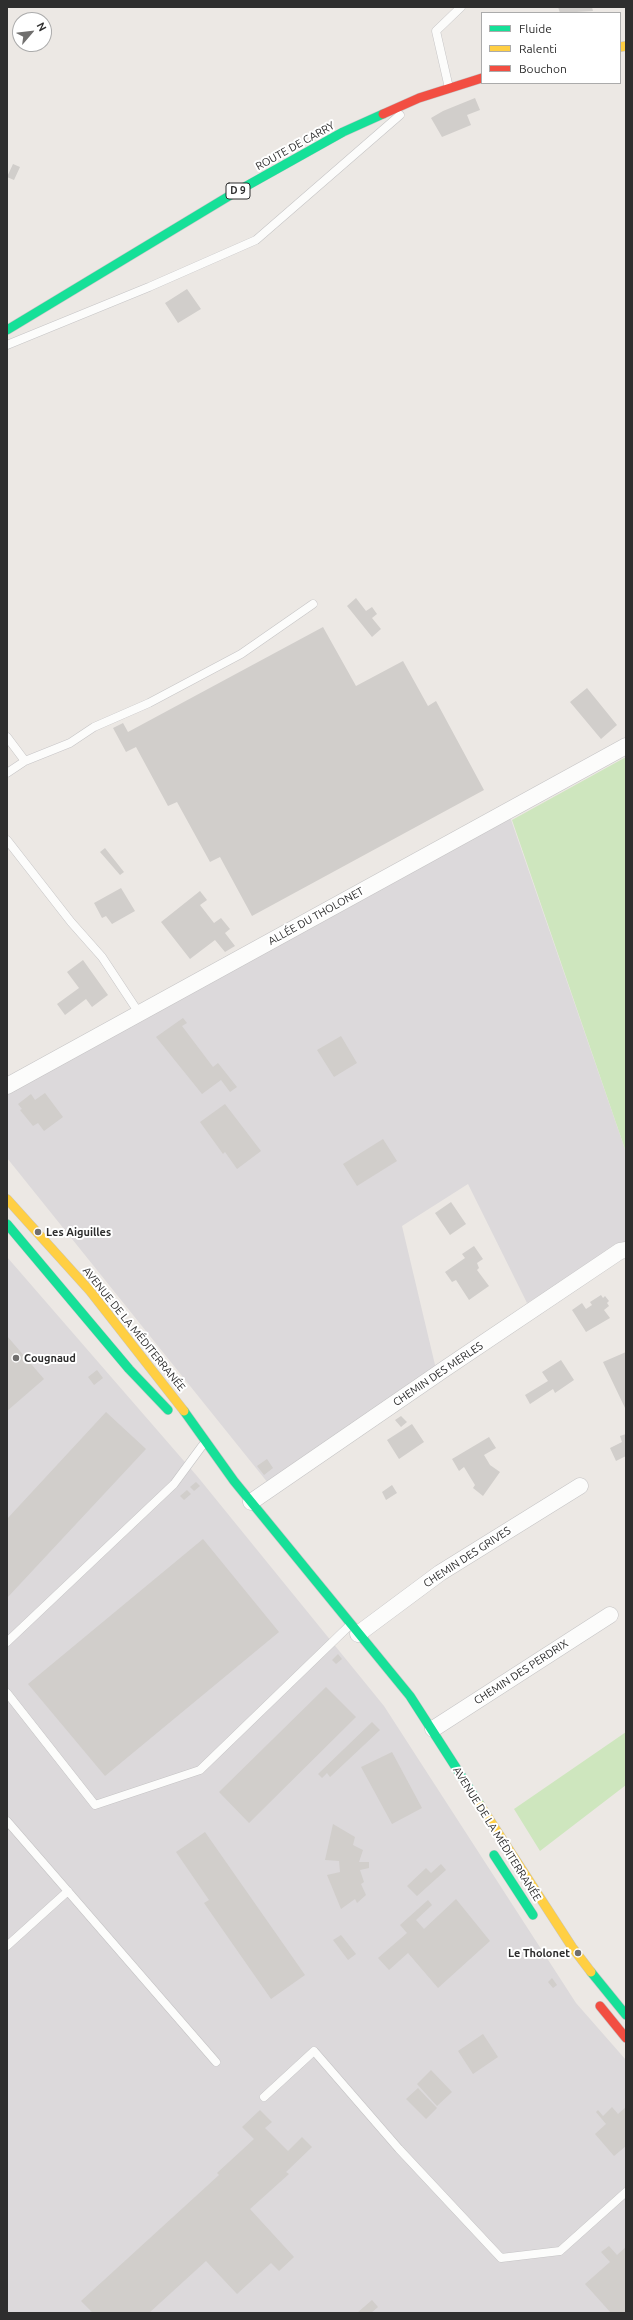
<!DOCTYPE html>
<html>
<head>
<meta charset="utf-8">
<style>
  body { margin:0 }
  #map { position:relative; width:633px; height:2320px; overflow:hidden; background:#ece8e4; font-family:Ubuntu,sans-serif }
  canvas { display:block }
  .frame { position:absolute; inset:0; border:8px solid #2e2e2e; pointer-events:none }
  .legend { position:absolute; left:481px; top:12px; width:140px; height:72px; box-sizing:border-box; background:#fff; border:1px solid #ababab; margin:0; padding:5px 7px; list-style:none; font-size:12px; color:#2e2e2e }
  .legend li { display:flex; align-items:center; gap:8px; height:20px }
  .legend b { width:20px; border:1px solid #ababab }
  .north { position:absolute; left:12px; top:12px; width:40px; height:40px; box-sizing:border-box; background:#fff; border:1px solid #ababab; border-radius:50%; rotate:62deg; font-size:11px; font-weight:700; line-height:16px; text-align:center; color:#2e2e2e }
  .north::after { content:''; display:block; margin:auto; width:14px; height:18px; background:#706f6e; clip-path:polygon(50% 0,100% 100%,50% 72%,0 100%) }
</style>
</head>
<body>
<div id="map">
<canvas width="633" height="2320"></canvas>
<div class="frame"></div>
<ul class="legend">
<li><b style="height:5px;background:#16e098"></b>Fluide</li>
<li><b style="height:5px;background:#ffcf43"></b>Ralenti</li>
<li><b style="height:5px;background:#f24e42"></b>Bouchon</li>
</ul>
<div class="north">N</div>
</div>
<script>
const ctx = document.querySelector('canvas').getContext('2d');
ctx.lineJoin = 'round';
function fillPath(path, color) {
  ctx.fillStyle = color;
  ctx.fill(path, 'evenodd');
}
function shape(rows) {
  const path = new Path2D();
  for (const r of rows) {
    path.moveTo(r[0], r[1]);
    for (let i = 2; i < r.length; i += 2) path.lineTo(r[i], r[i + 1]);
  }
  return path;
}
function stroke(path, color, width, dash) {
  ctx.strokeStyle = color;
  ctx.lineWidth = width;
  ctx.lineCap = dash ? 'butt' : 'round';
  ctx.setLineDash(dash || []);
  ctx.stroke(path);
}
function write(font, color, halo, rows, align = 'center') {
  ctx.font = font + ' Ubuntu,sans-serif';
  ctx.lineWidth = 4;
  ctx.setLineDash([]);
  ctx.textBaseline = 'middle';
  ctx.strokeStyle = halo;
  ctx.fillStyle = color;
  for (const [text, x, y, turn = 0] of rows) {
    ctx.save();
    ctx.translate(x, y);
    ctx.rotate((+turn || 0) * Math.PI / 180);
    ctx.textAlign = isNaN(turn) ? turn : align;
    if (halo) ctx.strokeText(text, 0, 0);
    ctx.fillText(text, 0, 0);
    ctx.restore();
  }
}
const industrial = shape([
  [508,811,626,1152,626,1243,527,1303,468,1184,402,1226,436,1369,268,1483,7,1158,7,1092],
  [7,1257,197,1476,384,1706,576,2003,626,2060,626,2313,7,2313]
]);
const green = shape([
  [626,757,626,1152,512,820],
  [626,1732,626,1785,540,1851,514,1809]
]);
const building = shape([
  [558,7,592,7,593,11,560,13],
  [475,98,480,110,467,115,471,125,442,137,431,118,443,111],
  [13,164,20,167,14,180,7,177],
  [187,289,201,309,178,323,165,303],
  [356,598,366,611,372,607,377,614,372,618,381,629,372,637,347,606],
  [323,627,356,686,403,661,428,706,436,701,484,790,252,916,220,857,210,862,177,802,168,806,136,747,126,752,113,728,123,723,128,732],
  [587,688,617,725,601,739,570,702],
  [105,848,124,872,120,875,100,852],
  [121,888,135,911,112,924,106,916,102,918,94,903],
  [200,891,207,900,200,905,214,923,221,918,230,929,225,933,235,946,225,952,215,940,190,959,161,922],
  [83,960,108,995,92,1007,86,999,65,1015,57,1004,79,988,67,972],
  [183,1018,187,1023,182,1026,213,1067,218,1063,237,1087,230,1092,221,1080,202,1094,156,1037],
  [341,1036,357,1063,334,1077,317,1050],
  [45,1093,63,1117,44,1131,38,1123,33,1126,20,1110,22,1109,18,1104,31,1094,35,1100],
  [225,1104,261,1151,237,1169,225,1152,223,1154,200,1122],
  [383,1139,397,1161,357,1186,343,1164],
  [451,1202,466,1224,450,1235,435,1213],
  [474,1246,483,1259,477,1263,479,1268,477,1270,489,1286,469,1300,456,1280,452,1282,445,1272,465,1258,462,1254],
  [601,1295,603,1298,605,1296,609,1301,607,1303,609,1306,604,1310,610,1318,586,1332,572,1310,582,1303,586,1309,592,1305,590,1302],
  [7,1336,44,1379,7,1411],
  [626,1352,626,1410,603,1362],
  [561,1360,574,1380,555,1393,553,1389,530,1404,525,1395,548,1381,542,1372],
  [97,1370,103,1378,94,1385,88,1377],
  [106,1412,146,1449,7,1598,7,1519],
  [401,1416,407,1422,401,1427,395,1420],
  [412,1424,424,1442,399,1459,387,1440],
  [626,1434,626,1456,616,1461,610,1448,622,1442,620,1436],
  [489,1437,496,1448,484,1455,490,1465,500,1472,483,1496,473,1488,475,1485,464,1467,459,1471,452,1459],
  [267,1459,273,1468,264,1475,257,1466],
  [196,1482,200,1486,194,1491,190,1487],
  [392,1485,397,1493,386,1500,382,1492],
  [187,1490,191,1494,184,1500,180,1496],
  [203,1539,279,1632,105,1776,28,1684],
  [338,1654,342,1659,336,1664,332,1660],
  [326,1687,356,1717,249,1823,219,1792],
  [372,1722,380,1730,330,1777,327,1773,322,1778,318,1774],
  [392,1752,422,1808,392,1824,361,1767],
  [333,1824,355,1837,353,1845,363,1850,359,1862,369,1862,369,1868,360,1870,364,1882,361,1884,366,1895,357,1903,355,1899,341,1909,327,1875,340,1872,339,1861,325,1860],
  [205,1832,305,1975,271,1999,204,1903,209,1900,176,1852],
  [441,1864,446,1870,417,1896,407,1886,426,1868,431,1873],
  [456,1899,490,1941,438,1988,408,1953,389,1970,378,1958,407,1933,400,1925,428,1900,432,1905,416,1920,424,1929],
  [341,1935,356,1954,348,1960,333,1940],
  [552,1978,557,1985,553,1988,548,1982],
  [483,2034,498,2057,473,2074,458,2051],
  [431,2070,452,2092,437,2106,417,2084],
  [418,2088,437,2108,426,2119,406,2099],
  [612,2107,618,2114,626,2107,626,2146,614,2156,595,2134,606,2124,596,2112,598,2110,603,2116],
  [260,2110,272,2122,265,2128,288,2151,302,2137,312,2147,286,2172,289,2174,250,2209,294,2257,279,2271,271,2263,237,2294,206,2261,149,2313,93,2313,81,2301,219,2175,217,2173,254,2139,242,2127],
  [609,2246,617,2255,626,2247,626,2313,611,2313,585,2284,610,2262,601,2252],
  [372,2300,378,2307,371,2313,357,2313]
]);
const lane = shape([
  [449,88,436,31,461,7],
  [7,345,149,287,256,240,400,115],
  [7,737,25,761,7,773],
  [25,761,70,743,94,727,149,703,241,654,313,604],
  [7,840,71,922,102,957,139,1013],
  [7,1642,174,1484,202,1446],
  [7,1693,95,1805,200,1770,350,1625],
  [7,1821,216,2062],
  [7,1946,68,1891],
  [264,2097,314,2051,399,2149,501,2258,560,2251,626,2192]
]);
const street = shape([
  [7,1086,626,746],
  [251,1502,446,1368,620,1251,626,1250],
  [358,1634,440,1573,580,1486],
  [433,1729,610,1615]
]);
const fast = shape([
  [7,330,234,193,343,132,383,114],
  [7,1224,129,1369,168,1410],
  [184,1411,234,1481,410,1696,480,1805],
  [494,1855,533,1915],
  [591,1972,626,2015]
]);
const slow = shape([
  [620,47,626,46],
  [7,1199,90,1291,184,1411],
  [480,1805,572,1947,591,1972]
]);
const jam = shape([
  [383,114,419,98,482,78],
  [600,2006,626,2038]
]);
const markers = [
  [38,1232,4,"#706f6e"],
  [16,1358,4,"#706f6e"],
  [578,1953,4,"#706f6e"]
];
const shields = [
  [238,191,24]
];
const shieldNames = [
  ["D 9",238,191]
];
const streetNames = [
  ["ROUTE DE CARRY",295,146,-29],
  ["ALLÉE DU THOLONET",316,916,-29],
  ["AVENUE DE LA MÉDITERRANÉE",134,1329,51],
  ["CHEMIN DES MERLES",438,1374,-34],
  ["CHEMIN DES GRIVES",467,1557,-33],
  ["CHEMIN DES PERDRIX",521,1672,-33],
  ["AVENUE DE LA MÉDITERRANÉE",497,1834,58]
];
const poiNames = [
  ["Les Aiguilles",46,1232],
  ["Cougnaud",24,1358],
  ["Le Tholonet",570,1953,"right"]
];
fillPath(industrial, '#dcd9db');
fillPath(green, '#cee6be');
fillPath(building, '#d1cecb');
stroke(lane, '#c5c4c5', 9);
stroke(street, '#c5c4c5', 17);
stroke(fast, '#c5c4c5', 10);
stroke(slow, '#c5c4c5', 10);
stroke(jam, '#c5c4c5', 10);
stroke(lane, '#fcfcfb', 8);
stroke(street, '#fcfcfb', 16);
stroke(fast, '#16e098', 9);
stroke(slow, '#ffcf43', 9);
stroke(jam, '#f24e42', 9);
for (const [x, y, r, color] of markers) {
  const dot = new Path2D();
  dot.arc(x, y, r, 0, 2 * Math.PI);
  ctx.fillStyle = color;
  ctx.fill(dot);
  stroke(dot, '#fff', 1.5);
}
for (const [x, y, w] of shields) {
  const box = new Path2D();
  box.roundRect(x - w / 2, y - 8, w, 16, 3);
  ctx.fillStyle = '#fff';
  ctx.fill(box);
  stroke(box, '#2e2e2e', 1);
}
write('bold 10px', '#2e2e2e', null, shieldNames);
write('11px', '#2e2e2e', '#fff', streetNames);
write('bold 11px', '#2e2e2e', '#fff', poiNames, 'left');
</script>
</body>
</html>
